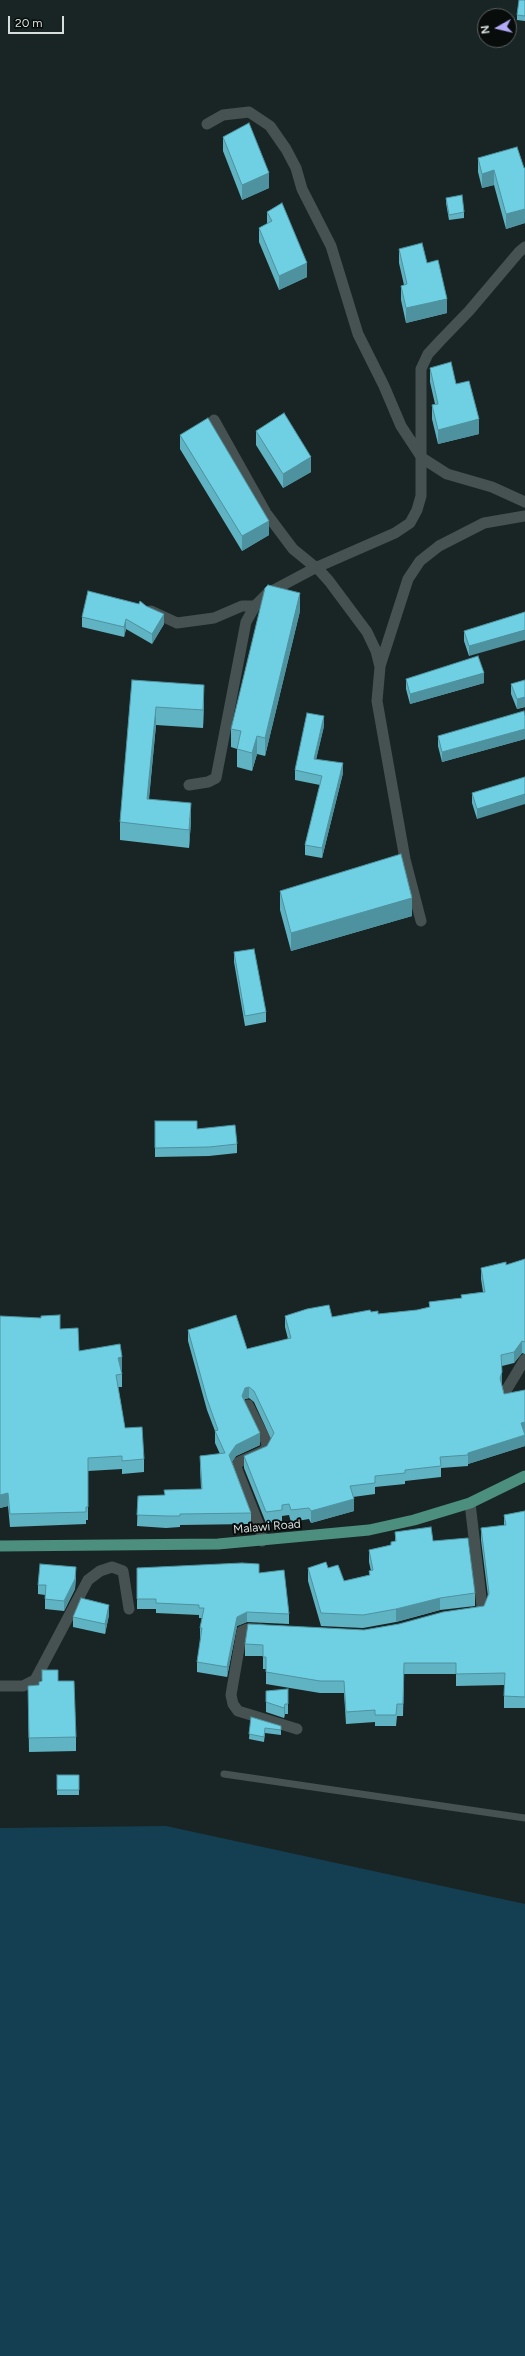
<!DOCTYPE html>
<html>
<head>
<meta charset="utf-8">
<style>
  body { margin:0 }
  #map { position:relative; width:525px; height:2356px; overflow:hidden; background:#192524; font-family:Figtree,sans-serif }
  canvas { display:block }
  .north { position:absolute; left:477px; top:8px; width:40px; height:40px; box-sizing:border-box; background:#080d0c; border:1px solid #5b6160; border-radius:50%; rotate:262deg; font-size:11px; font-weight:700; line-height:16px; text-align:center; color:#d7dfde }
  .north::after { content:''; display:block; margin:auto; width:14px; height:18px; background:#b4acf9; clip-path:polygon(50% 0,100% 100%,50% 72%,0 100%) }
  .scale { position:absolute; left:8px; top:16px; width:56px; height:18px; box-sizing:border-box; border:2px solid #d7dfde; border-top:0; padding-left:5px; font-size:12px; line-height:14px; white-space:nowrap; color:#d7dfde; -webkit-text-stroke:3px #080d0c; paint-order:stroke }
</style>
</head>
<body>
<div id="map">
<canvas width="525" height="2356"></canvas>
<div class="north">N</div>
<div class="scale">20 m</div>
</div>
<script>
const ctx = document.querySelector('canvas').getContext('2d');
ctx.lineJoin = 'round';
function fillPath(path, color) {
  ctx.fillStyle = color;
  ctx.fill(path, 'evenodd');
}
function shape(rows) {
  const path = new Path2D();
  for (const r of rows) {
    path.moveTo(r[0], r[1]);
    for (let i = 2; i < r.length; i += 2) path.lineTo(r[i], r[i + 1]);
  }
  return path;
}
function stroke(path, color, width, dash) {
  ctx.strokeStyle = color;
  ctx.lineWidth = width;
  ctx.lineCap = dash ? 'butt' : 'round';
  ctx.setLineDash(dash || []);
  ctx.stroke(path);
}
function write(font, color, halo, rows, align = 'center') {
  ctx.font = font + ' Figtree,sans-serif';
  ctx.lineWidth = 4;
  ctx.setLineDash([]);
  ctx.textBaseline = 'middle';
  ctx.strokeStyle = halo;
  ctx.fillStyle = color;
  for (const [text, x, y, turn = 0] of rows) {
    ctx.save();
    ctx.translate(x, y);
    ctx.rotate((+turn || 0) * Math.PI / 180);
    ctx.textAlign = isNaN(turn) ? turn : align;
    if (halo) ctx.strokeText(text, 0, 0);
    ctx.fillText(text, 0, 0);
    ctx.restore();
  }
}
const water = shape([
  [166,1826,525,1904,525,2356,0,2356,0,1828]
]);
const service = shape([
  [224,1774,525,1818]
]);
const minor = shape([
  [207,124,223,115,249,112,270,126,286,149,296,168,302,189,331,246,358,334,384,386,401,426,422,458,447,474,492,487,525,502],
  [214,420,266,513,293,549,320,571,329,581,367,632,376,651,380,667,377,701,405,859,421,921],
  [151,611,177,623,214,618,242,606,255,606],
  [380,666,408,579,420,561,439,546,484,523,525,516],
  [189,785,208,782,216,778,246,622,255,606,268,593,315,568,395,533,410,523,417,510,421,496,421,369,428,354,440,341,469,311,519,252,525,247],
  [507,1389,525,1359],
  [248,1405,266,1441,267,1446,264,1451,239,1462,236,1467,260,1528,262,1541],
  [470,1503,482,1606,480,1612,472,1613],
  [261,1629,247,1629,242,1631,231,1695,233,1704,238,1711,297,1729],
  [0,1686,23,1686,35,1680,88,1580,100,1571,112,1567,123,1571,129,1609]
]);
const primary = shape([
  [0,1546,218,1544,369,1530,414,1520,470,1503,525,1476]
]);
const wall = shape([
  [525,0,525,21,517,20,517,15],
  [223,137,269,188,242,200,223,151],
  [478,158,524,168,525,168,525,223,506,229,494,185,482,188,478,172],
  [446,198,464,212,464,218,449,220,446,203],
  [267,212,307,277,279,290,259,242,259,228,267,224],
  [399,249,447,313,406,323,401,300,401,286,404,285,399,263],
  [430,368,456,384,479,434,438,444,432,419,432,405,435,404,430,382],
  [256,431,311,472,283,488,256,445],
  [180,435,269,535,242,551,180,449],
  [146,606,164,624,152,644,126,629,124,637,82,627,82,617],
  [300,611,265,756,257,754,252,771,237,767,237,749,231,747,231,729],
  [525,612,469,656,464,641,464,631],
  [406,679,484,683,410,704,406,689],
  [132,680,204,703,203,728,156,725,149,799,191,821,189,848,120,840,120,822],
  [525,680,525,707,517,709,511,694,511,684],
  [525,716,525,739,442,762,438,746,438,736],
  [324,726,316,759,343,773,322,858,305,855,305,845,320,785,295,780,295,770],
  [525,777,477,819,472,803,472,793],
  [280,891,412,916,291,951,280,910],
  [234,952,266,1012,266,1022,245,1026,234,962],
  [155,1121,197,1129,237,1144,237,1153,209,1156,155,1157],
  [525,1259,525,1354,522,1353,514,1363,502,1366,502,1385,504,1394,525,1390,525,1446,468,1464,468,1466,441,1468,441,1477,405,1481,405,1484,375,1487,375,1494,353,1497,354,1511,311,1523,309,1519,291,1522,289,1515,282,1516,282,1521,266,1523,244,1468,244,1456,267,1446,271,1439,254,1402,249,1398,245,1399,244,1401,260,1445,236,1456,232,1462,251,1513,251,1524,180,1525,180,1527,166,1528,137,1526,138,1496,165,1495,201,1489,200,1467,200,1456,220,1454,215,1443,215,1431,207,1410,188,1341,188,1330,247,1349,288,1339,285,1327,285,1316,332,1317,371,1312,378,1314,417,1310,429,1307,429,1302,461,1298,461,1295,483,1292,481,1279,481,1268,506,1265],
  [0,1316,60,1329,79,1351,122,1370,121,1370,122,1374,122,1387,118,1387,125,1428,144,1459,144,1472,122,1474,122,1469,88,1471,88,1520,86,1520,86,1524,10,1527,8,1506,0,1508],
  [525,1511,525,1708,504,1708,504,1685,456,1686,456,1674,404,1674,403,1716,397,1716,396,1726,375,1726,375,1722,346,1724,344,1693,320,1693,266,1684,266,1669,263,1669,263,1656,245,1656,245,1644,364,1630,399,1624,484,1606,488,1596,481,1540,481,1528,504,1526,504,1515],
  [395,1532,433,1541,475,1593,475,1606,440,1610,396,1622,363,1628,321,1626,308,1581,308,1568,328,1568,344,1581,369,1575,369,1571,371,1571,369,1562,369,1550,391,1545,391,1542,395,1542],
  [137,1568,259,1573,289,1614,289,1624,247,1622,237,1626,227,1677,197,1672,197,1662,201,1638,200,1638,200,1628,202,1618,199,1618,199,1615,156,1613,156,1609,137,1609],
  [76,1577,75,1589,64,1611,45,1609,45,1595,38,1594,38,1585],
  [109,1615,105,1634,73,1627,73,1617],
  [42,1670,58,1681,76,1737,76,1751,29,1752,28,1686,39,1685,42,1681],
  [288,1689,288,1714,285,1714,284,1718,266,1712,266,1702],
  [251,1717,281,1726,281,1735,265,1733,264,1742,249,1739],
  [57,1775,79,1775,79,1795,57,1795]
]);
const shadedWall = shape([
  [494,170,494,185,482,188,482,174],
  [269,173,269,188,242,200,242,185],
  [525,209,525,223,506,229,506,214],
  [307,263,307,277,279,290,279,276],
  [447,299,447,313,406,323,406,308],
  [479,419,479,434,438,444,438,430],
  [311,457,311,472,283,488,283,474],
  [269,521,269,535,242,551,242,536],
  [300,593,300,611,265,756,265,738],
  [164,614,164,624,152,644,152,634],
  [126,619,126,629,124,637,124,627],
  [525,630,525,640,469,656,469,646],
  [484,673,484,683,410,704,410,694],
  [204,685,204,703,203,728,203,710],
  [525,697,525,707,517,709,517,699],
  [156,707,156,725,147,817,147,799],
  [324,716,324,726,314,769,314,759],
  [525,729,525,739,442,762,442,752],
  [257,736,257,754,252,771,252,753],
  [343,763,343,773,322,858,322,848],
  [525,794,525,804,477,819,477,809],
  [191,803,191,821,189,848,189,830],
  [412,898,412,916,291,951,291,933],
  [522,1341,522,1353,514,1363,514,1352],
  [122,1357,122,1370,118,1371,118,1358],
  [502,1372,502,1383,500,1389,500,1378],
  [249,1387,249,1398,245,1399,242,1408,242,1396,245,1388],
  [525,1422,525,1434,521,1435,521,1423],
  [260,1433,260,1445,236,1456,229,1467,229,1455,236,1445],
  [525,1435,525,1446,468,1464,468,1453],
  [8,1493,8,1506,0,1508,0,1495],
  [354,1499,354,1511,311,1523,311,1511],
  [76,1567,75,1589,64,1611,64,1601],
  [440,1598,440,1610,396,1622,396,1609],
  [109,1605,109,1615,105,1634,105,1624],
  [247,1612,247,1622,237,1626,227,1677,227,1667,237,1617],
  [285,1704,285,1714,284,1718,284,1708]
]);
const building = shape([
  [519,0,525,0,525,16,517,15,519,0],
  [249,123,269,173,242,185,223,137,249,123],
  [517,147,524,168,525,168,525,209,506,214,494,170,482,174,478,158,517,147],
  [462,195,464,212,449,215,446,198,462,195],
  [282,203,307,263,279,276,259,228,272,221,267,212,282,203],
  [422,243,427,263,438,260,447,299,406,308,401,286,407,284,399,249,422,243],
  [451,362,456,384,469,381,479,419,438,430,432,405,438,404,430,368,451,362],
  [284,413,311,457,283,474,256,431,284,413],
  [208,418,269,521,242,536,180,435,208,418],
  [268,585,300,593,265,738,257,736,252,753,237,749,241,731,231,729,265,588,268,585],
  [88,591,139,604,140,601,146,606,164,614,152,634,126,619,124,627,82,617,88,591],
  [525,612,525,630,469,646,464,631,525,612],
  [478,656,484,673,410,694,406,679,478,656],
  [132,680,204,685,203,710,156,707,147,799,191,803,189,830,120,822,132,680],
  [525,680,525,697,517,699,511,684,525,680],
  [524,711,525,716,525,729,442,752,438,736,524,711],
  [307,713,324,716,314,759,343,763,322,848,305,845,322,776,295,770,307,713],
  [525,777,525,794,477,809,472,793,525,777],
  [401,854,412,898,291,933,280,891,401,854],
  [254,949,266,1012,245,1016,234,952,254,949],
  [155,1121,197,1121,197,1129,235,1125,237,1144,209,1147,155,1148,155,1121],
  [525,1259,525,1342,522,1341,514,1352,501,1355,502,1372,500,1378,504,1394,525,1390,525,1422,521,1423,525,1435,468,1453,468,1455,440,1457,441,1466,405,1470,405,1473,375,1476,375,1483,350,1486,354,1499,311,1511,309,1508,291,1510,289,1504,282,1505,282,1510,266,1512,244,1456,267,1446,274,1433,254,1391,249,1387,245,1388,242,1396,260,1433,236,1445,229,1455,251,1513,180,1514,180,1516,166,1516,137,1515,138,1496,165,1495,164,1490,202,1489,200,1456,225,1453,215,1431,218,1430,207,1399,188,1330,236,1315,247,1349,291,1338,285,1316,307,1309,329,1305,332,1317,370,1310,371,1312,378,1311,378,1314,417,1310,430,1307,429,1302,462,1298,461,1295,485,1292,481,1268,506,1262,506,1265,525,1259],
  [60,1315,60,1329,78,1328,79,1351,120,1344,122,1357,118,1358,122,1374,116,1375,125,1428,142,1427,144,1459,122,1461,122,1456,88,1458,88,1507,86,1507,86,1512,10,1514,8,1493,0,1495,0,1316,41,1318,41,1316,60,1315],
  [525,1511,525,1697,504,1696,505,1673,456,1674,456,1663,404,1663,403,1704,397,1704,396,1715,375,1715,375,1710,346,1712,344,1681,320,1681,266,1672,266,1657,263,1657,263,1645,245,1644,248,1624,364,1630,399,1624,443,1612,484,1606,489,1593,481,1528,506,1525,504,1515,525,1511],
  [431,1527,433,1541,468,1538,475,1593,440,1598,396,1609,363,1615,321,1613,308,1568,326,1562,328,1568,338,1565,344,1581,370,1575,369,1571,373,1570,369,1550,391,1545,391,1542,396,1541,395,1532,431,1527],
  [242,1563,259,1564,259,1573,284,1570,289,1614,247,1612,237,1617,227,1667,197,1662,202,1628,200,1628,204,1608,199,1608,199,1605,156,1603,156,1599,137,1599,137,1568,242,1563],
  [40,1564,76,1567,75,1579,64,1601,45,1599,46,1585,38,1585,40,1564],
  [81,1598,109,1605,105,1624,73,1617,81,1598],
  [42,1670,58,1670,58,1681,74,1681,76,1737,29,1738,28,1686,39,1685,39,1682,42,1681,42,1670],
  [288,1689,288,1704,285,1704,284,1708,266,1702,266,1691,288,1689],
  [251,1717,281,1726,281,1730,265,1728,264,1737,249,1734,251,1717],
  [57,1775,79,1775,79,1790,57,1790,57,1775]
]);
const streetNames = [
  ["Malawi Road",267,1527,-5]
];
fillPath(water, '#143f52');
stroke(service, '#455251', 7);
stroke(minor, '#455251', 11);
stroke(primary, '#4c8f7f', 11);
fillPath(wall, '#60b3c3');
fillPath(shadedWall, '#4e929f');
fillPath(building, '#70d0e3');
stroke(building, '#4e929f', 1);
write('12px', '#d7dfde', '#080d0c', streetNames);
</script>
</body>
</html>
